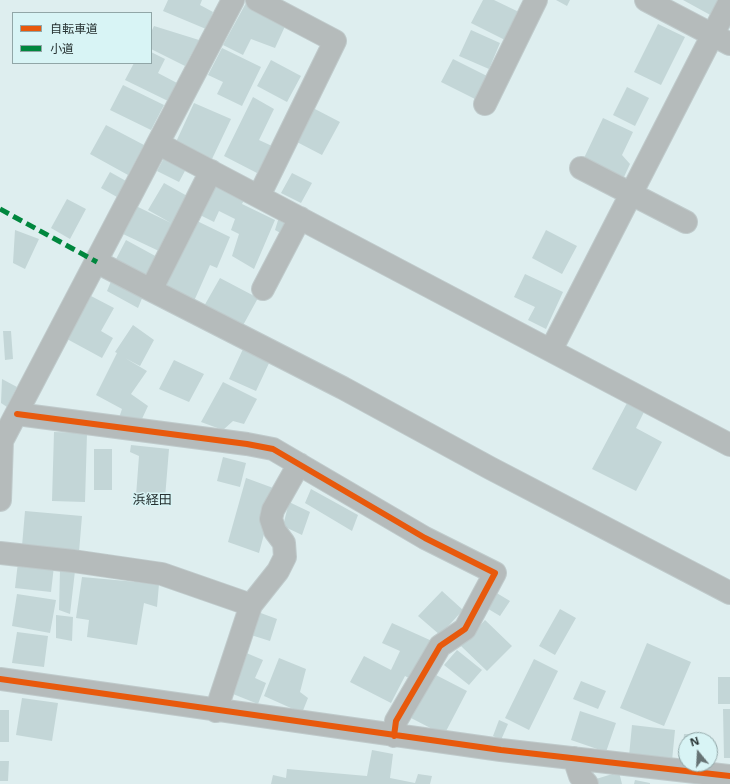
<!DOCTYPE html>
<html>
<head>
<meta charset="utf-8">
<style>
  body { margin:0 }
  #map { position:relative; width:730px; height:784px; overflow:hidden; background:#deeeef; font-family:"Noto Sans","Noto Sans JP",sans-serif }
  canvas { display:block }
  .legend { position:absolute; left:12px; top:12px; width:140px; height:52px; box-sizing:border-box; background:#d8f4f5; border:1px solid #91a6a7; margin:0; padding:5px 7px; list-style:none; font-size:12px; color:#263131 }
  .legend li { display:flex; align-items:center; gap:8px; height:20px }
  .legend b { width:20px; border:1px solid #91a6a7 }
  .north { position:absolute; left:678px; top:732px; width:40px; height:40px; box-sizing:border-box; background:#d8f4f5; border:1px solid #91a6a7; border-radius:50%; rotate:342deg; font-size:11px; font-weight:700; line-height:16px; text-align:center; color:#263131 }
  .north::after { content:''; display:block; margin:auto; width:14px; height:18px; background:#667374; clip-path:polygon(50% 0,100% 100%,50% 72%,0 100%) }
</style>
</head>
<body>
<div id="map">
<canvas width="730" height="784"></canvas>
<ul class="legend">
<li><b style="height:5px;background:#e8590c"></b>自転車道</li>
<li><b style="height:5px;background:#00873e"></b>小道</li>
</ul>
<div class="north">N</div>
</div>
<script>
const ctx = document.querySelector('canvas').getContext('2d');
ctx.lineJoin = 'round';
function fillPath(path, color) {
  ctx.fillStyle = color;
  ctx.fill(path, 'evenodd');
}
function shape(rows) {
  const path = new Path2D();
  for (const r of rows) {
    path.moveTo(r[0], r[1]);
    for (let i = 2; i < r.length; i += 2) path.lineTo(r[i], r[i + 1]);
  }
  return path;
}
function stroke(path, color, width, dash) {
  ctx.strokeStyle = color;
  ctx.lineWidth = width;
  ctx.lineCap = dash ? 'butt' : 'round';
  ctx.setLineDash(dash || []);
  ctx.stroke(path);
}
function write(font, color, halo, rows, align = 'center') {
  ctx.font = font + ' "Noto Sans","Noto Sans JP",sans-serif';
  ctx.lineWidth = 3;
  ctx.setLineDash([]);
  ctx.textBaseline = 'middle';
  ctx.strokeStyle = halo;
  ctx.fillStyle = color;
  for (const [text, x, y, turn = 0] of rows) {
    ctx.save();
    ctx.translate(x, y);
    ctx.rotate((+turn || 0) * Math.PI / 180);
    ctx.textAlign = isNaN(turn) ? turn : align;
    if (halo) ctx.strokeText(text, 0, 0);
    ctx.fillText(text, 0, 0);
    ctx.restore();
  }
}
const building = shape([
  [168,0,202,0,200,5,213,12,206,29,163,11],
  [483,0,494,0,521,13,507,41,471,23],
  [556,0,570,0,567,6],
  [683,0,723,0,714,17],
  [246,3,287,22,275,48,251,39,243,55,223,45],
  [658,24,685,37,661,85,634,72],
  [154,26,199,40,185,66,151,49,151,32],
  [471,30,500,43,489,69,459,56],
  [222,48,261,67,242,106,217,94,223,82,208,75],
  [151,52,165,59,158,73,177,83,168,101,125,80,134,63,151,63],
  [453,59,489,77,477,100,441,82],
  [271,60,301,76,287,102,257,86],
  [123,85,164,105,151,130,110,110],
  [627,87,649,98,635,126,613,115],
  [253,97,274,109,259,140,272,146,257,173,224,156],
  [194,103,231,119,212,159,176,142],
  [313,108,340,122,322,155,295,141],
  [603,118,633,132,622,155,630,164,624,177,584,158],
  [106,125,144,145,128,175,90,154],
  [164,158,186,169,179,182,157,171],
  [110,172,126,181,117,197,101,188],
  [292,173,312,183,301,203,281,193],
  [213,182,245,198,242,204,275,220,254,269,232,256,239,234,231,230,235,219,219,211,214,222,198,214],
  [164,183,189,197,161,252,123,234,136,206,171,223,148,210],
  [67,199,86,209,70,239,51,228],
  [279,217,290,224,284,235,275,230],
  [195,220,230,237,217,268,210,265,194,301,162,286],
  [15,230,39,239,25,269,13,263],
  [546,230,577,246,562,274,532,258],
  [126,240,159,258,148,281,114,263],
  [525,274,563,292,546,329,528,320,535,307,514,297],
  [220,278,258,298,241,329,203,308],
  [112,279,143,296,138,308,107,291],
  [91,296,114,308,101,331,113,338,102,358,67,339],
  [133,325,154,340,140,366,125,358,147,371,131,394,148,406,141,421,119,418,122,409,96,395,117,353,115,352],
  [3,331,11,331,13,359,5,360],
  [243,349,270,361,256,391,229,379],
  [174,360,204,374,189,402,159,389],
  [2,379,17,387,7,407,1,403],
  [223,382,257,399,244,424,233,421,223,430,201,422],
  [627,403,644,412,636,428,662,442,636,491,592,469],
  [54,432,87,433,85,502,52,501],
  [131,445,169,449,165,498,136,496,139,456,130,452],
  [94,449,112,449,112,490,94,490],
  [223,457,246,463,240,487,217,481],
  [246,478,276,489,259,553,228,542],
  [311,489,358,515,352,531,305,503],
  [289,502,310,512,302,535,283,526],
  [25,511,82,516,79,552,22,546],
  [18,562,54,566,51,592,15,588],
  [60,570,75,571,70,614,59,610],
  [82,577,159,584,157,607,144,603,137,645,87,637,89,620,76,618],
  [442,591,463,610,440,635,418,616],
  [495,592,510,601,500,616,485,607],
  [17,594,56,600,50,633,12,626],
  [560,609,576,618,555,655,539,646],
  [258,612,277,619,270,641,251,635],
  [56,615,73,617,72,641,56,638],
  [485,620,512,646,487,671,461,646],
  [392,623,432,641,411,679,405,676,391,703,350,682,364,656,391,670,400,651,382,643],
  [17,632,48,636,44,667,12,663],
  [647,643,691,662,664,726,620,708],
  [457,650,482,670,469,685,444,665],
  [244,652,263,660,255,678,266,683,258,704,228,692],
  [279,658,306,669,300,692,308,698,302,713,264,696],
  [534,659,558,671,529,730,505,718],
  [434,674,467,691,444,735,411,718],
  [718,677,730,677,730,704,718,704],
  [581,681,606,691,598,709,573,699],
  [22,698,58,703,52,741,16,735],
  [723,709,730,709,730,758,724,758],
  [0,710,9,710,9,742,0,742],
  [580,711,616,723,606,752,571,740],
  [499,720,508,724,501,740,493,736],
  [632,725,675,730,672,761,629,756],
  [684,734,709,735,709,740,686,740,686,759,682,759],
  [372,750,393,754,390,778,415,783,418,774,432,776,430,784,271,784,273,775,286,778,287,769,367,776],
  [0,761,9,761,8,781,0,781],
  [619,772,622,784,597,784,596,779],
  [635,780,650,783,650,784,634,784]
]);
const minor = shape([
  [257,0,335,41,259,196],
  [646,0,730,44],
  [485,104,536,0],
  [159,144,730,445],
  [581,168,686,222],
  [97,262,151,290,211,171],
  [263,289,300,218],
  [151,290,343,388,490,468,730,593],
  [551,350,730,1],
  [17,414,247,444,273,449,425,538,495,573,465,629,440,646,396,721,394,736],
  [0,500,2,441,233,0],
  [0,553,73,561,162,574,251,605],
  [0,679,501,750,730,776],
  [216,711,251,605,278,571,285,557,284,543,275,531,271,519,273,510,299,464],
  [574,758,580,776,587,784]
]);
const quiet = shape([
  [0,209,97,262]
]);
const cycleway = shape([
  [17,414,247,444,273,449,425,538,495,573,465,629,440,646,396,721,394,736],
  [0,679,501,750,730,776]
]);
const neighbourhoodNames = [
  ["浜経田",152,500]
];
fillPath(building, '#c3d6d7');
stroke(minor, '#bfcacb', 24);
stroke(minor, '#b5bbbb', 22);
stroke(quiet, '#00873e', 5, [10, 5]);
stroke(cycleway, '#e8590c', 6);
write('13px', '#263131', '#d8f4f5', neighbourhoodNames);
</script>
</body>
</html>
